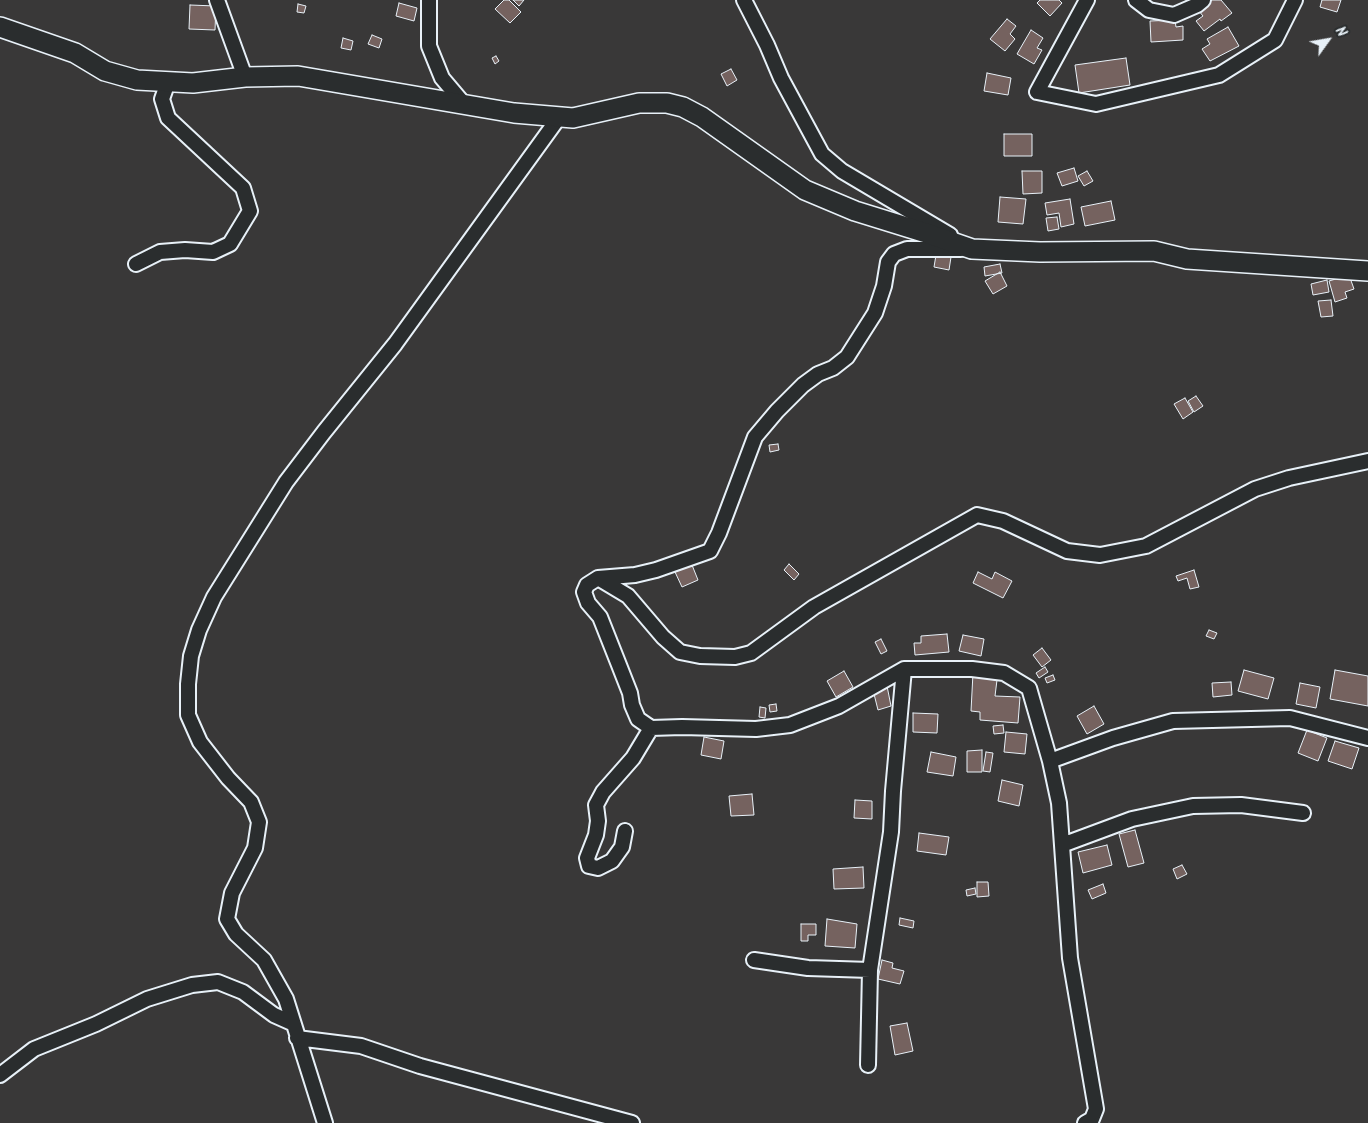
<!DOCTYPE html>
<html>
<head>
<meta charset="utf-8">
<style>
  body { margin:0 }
  #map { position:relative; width:1368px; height:1123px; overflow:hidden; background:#393838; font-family:Kalam,sans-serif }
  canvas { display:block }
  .north { position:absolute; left:1303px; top:15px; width:50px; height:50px; -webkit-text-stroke:4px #2a2d2e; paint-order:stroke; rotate:58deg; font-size:14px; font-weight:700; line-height:20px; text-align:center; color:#e8f1f8 }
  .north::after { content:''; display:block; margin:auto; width:18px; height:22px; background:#e8f1f8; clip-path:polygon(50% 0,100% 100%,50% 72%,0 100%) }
</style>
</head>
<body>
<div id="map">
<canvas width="1368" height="1123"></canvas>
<div class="north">N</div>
</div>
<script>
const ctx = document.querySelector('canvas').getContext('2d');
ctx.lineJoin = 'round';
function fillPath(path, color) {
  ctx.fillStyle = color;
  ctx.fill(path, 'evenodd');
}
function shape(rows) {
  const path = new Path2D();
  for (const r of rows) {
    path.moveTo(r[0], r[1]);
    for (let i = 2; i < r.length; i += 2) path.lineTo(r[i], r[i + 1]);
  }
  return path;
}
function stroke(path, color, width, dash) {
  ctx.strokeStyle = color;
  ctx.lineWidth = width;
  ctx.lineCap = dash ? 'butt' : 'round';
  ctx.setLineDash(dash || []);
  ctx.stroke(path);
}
const building = shape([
  [504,0,509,0,521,12,510,23,495,9,504,0],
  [513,0,524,0,519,6,513,0],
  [1040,0,1059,0,1062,3,1050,16,1037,3,1040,0],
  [1212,0,1221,0,1232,13,1221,21,1220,19,1204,31,1196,21,1203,16,1199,11,1212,0],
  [1322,0,1341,0,1337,12,1320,7,1322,0],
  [399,3,417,8,414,21,396,16,399,3],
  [298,4,306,6,304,13,297,12,298,4],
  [190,5,216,6,215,30,189,29,190,5],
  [1007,19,1016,26,1010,34,1015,39,1005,51,990,39,1007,19],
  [1175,20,1176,27,1183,26,1183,40,1151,42,1150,21,1175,20],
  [1228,27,1239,46,1210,61,1202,49,1210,44,1207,39,1228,27],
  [1031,30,1043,38,1037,48,1042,50,1034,64,1017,54,1031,30],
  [372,35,382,39,379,48,368,44,372,35],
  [343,38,353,41,351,50,341,48,343,38],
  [496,56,499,61,495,64,492,58,496,56],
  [1126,58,1130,85,1079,93,1075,65,1126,58],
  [731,69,737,80,727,86,721,74,731,69],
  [987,73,1011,78,1008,95,984,91,987,73],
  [1004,134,1032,134,1032,156,1004,156,1004,134],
  [1074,168,1078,181,1062,186,1057,173,1074,168],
  [1022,171,1042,171,1042,193,1023,194,1022,171],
  [1087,171,1093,181,1084,186,1078,176,1087,171],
  [1000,197,1026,199,1023,224,998,222,1000,197],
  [1070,199,1074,224,1061,227,1059,213,1047,215,1045,203,1070,199],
  [1111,201,1115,220,1085,226,1081,207,1111,201],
  [1057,217,1059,229,1048,231,1046,218,1057,217],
  [936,255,951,257,949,270,934,267,936,255],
  [1000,264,1002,273,985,276,984,267,1000,264],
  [1000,272,1007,286,993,294,985,281,1000,272],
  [1349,275,1354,289,1345,292,1347,298,1335,302,1329,281,1349,275],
  [1327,280,1329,292,1313,295,1311,284,1327,280],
  [1331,300,1333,316,1321,317,1318,301,1331,300],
  [1196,396,1203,406,1194,412,1188,401,1196,396],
  [1185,398,1193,412,1183,419,1174,404,1185,398],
  [778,444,779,450,770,452,769,445,778,444],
  [789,564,799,574,794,580,784,570,789,564],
  [692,565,698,580,682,587,675,572,692,565],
  [1194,570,1199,587,1190,589,1187,578,1178,581,1176,576,1194,570],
  [978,572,992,579,995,572,1012,581,1003,598,973,583,978,572],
  [1209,630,1217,633,1214,639,1206,636,1209,630],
  [947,634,949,652,915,655,914,643,921,643,921,636,947,634],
  [963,635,984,639,981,656,959,651,963,635],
  [881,639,887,651,881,654,875,642,881,639],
  [1042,648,1051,660,1042,667,1033,655,1042,648],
  [1045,667,1048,672,1039,678,1036,673,1045,667],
  [1244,670,1274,678,1268,699,1238,691,1244,670],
  [1335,670,1368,676,1368,706,1330,699,1335,670],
  [844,671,853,687,836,697,827,681,844,671],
  [973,673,987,674,987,679,997,680,995,696,1020,697,1018,723,980,720,980,712,971,711,973,673],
  [1053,675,1055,680,1047,683,1045,678,1053,675],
  [1231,682,1232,695,1213,697,1212,683,1231,682],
  [1300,683,1320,687,1316,708,1296,704,1300,683],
  [887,686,891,706,878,710,873,690,887,686],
  [776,704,777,711,770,712,769,705,776,704],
  [1094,706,1104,724,1087,734,1077,716,1094,706],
  [760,707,766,708,765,718,759,717,760,707],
  [913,713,938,714,937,733,913,732,913,713],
  [1003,725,1004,733,994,734,993,726,1003,725],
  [1307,730,1327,738,1318,761,1298,753,1307,730],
  [1006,732,1027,734,1025,754,1004,752,1006,732],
  [704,737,724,741,721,759,701,755,704,737],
  [1335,741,1359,748,1352,769,1328,761,1335,741],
  [982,750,982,772,967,772,967,751,982,750],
  [931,752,956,757,953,776,927,772,931,752],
  [986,752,993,753,990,772,983,771,986,752],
  [1002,780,1023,785,1019,806,998,801,1002,780],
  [752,794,754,815,731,816,729,796,752,794],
  [855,800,872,801,872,819,854,818,855,800],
  [1135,830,1144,863,1128,867,1119,834,1135,830],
  [919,833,949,837,946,855,917,851,919,833],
  [1107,845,1112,865,1083,873,1078,852,1107,845],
  [1182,865,1187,874,1177,879,1173,869,1182,865],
  [863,867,864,888,834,889,833,869,863,867],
  [977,882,988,882,989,896,977,897,977,882],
  [1103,884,1106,893,1092,899,1088,890,1103,884],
  [975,888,976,894,967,896,966,890,975,888],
  [900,918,914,921,913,928,899,925,900,918],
  [827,919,857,924,855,948,825,946,827,919],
  [801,924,816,924,816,935,808,935,808,941,801,941,801,924],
  [882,960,893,963,892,968,904,971,900,984,878,979,882,960],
  [907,1023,913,1051,895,1055,890,1026,907,1023]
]);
const street = shape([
  [217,0,245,77],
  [429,0,429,46,442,78,464,104],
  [744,0,767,45,781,78,822,154,842,171,950,235],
  [1087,0,1037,92,1096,104,1219,75,1275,40,1295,0],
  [1136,0,1149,10,1174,15,1197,5,1203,0],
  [961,249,907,249,894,254,888,262,884,286,875,313,847,357,833,368,818,374,803,385,777,411,755,437,719,533,710,551,656,570,635,575,598,578,587,585,584,592,588,603,600,617,619,665,630,693,632,705,638,719,651,728,682,727,756,729,790,725,839,706,904,669,972,669,1004,673,1029,688,1050,761,1059,803,1070,958,1096,1109,1092,1119,1085,1123],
  [136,264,160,252,185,250,213,252,230,244,250,211,243,188,168,118,162,99,168,82],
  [598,578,628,596,663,637,680,652,700,656,735,657,751,653,814,607,977,515,1003,521,1067,551,1100,555,1146,546,1255,489,1289,478,1368,461],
  [1050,761,1113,738,1173,721,1290,718,1368,738],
  [625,831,622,847,612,861,598,868,589,866,587,858,596,835,598,821,596,805,603,792,633,758,651,728],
  [1062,845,1132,819,1193,806,1241,805,1303,813],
  [754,960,808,968,870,970],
  [297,1038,361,1046,420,1066,632,1123],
  [868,1065,870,970,891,832,893,791,904,669],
  [0,1075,34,1049,96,1024,147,999,192,985,218,982,243,992,274,1015,292,1023],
  [325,1123,286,999,264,960,236,934,227,919,232,893,255,848,259,822,251,802,228,778,200,742,188,715,188,684,191,656,199,630,214,597,286,482,324,432,395,344,560,116]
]);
const secondary = shape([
  [0,27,75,53,105,71,137,80,193,83,245,77,298,76,514,113,573,118,639,103,667,103,683,107,702,117,805,190,855,211,926,233,972,249,1040,252,1154,251,1187,259,1368,271]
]);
fillPath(building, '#75625f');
stroke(building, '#e8f1f8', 1);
stroke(street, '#e8f1f8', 18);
stroke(secondary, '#e8f1f8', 22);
stroke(street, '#2a2d2e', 14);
stroke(secondary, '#2a2d2e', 19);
</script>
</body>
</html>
